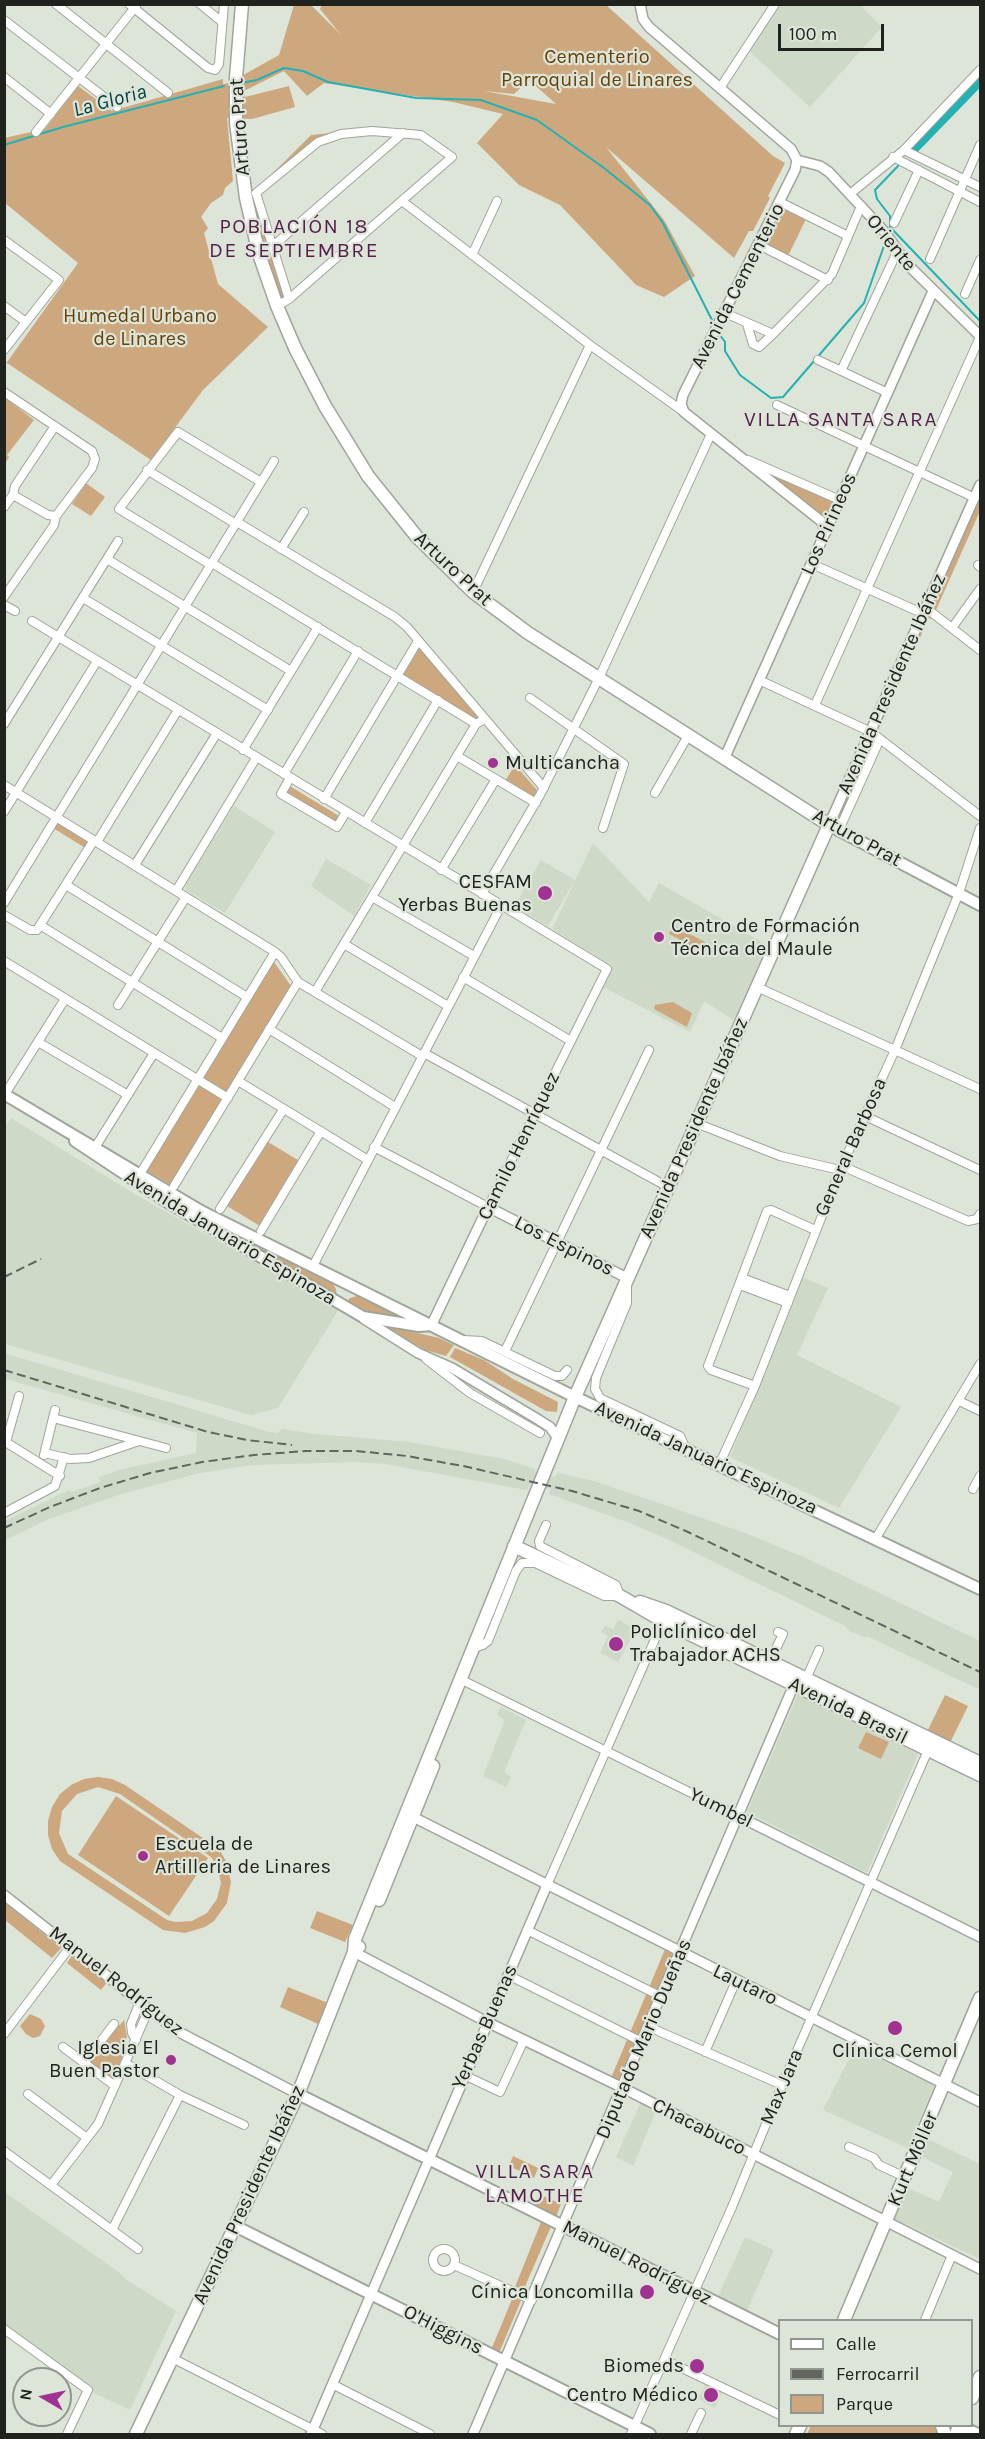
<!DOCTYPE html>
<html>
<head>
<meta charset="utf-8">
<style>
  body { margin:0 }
  #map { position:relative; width:985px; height:2439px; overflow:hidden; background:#dde4d8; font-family:Karla,sans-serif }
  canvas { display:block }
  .frame { position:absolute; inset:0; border:6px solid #20221e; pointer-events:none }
  .legend { position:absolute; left:778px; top:2319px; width:195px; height:108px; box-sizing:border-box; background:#dde4d8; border:2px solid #91968e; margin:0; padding:8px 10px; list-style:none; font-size:18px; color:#20221e }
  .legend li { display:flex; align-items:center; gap:12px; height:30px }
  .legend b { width:30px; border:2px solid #91968e }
  .north { position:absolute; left:12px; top:2367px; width:60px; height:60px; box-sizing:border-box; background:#dde4d8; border:2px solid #91968e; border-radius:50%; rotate:279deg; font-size:16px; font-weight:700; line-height:24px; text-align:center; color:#20221e }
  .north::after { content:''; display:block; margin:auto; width:21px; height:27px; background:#a03291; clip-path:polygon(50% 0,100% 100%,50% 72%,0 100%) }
  .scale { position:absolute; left:778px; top:24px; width:106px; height:27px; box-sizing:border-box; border:3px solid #20221e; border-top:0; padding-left:8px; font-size:18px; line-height:21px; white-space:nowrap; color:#20221e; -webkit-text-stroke:4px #dde4d8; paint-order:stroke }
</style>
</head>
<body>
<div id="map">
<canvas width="985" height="2439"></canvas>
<div class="frame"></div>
<ul class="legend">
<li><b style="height:8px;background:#fff"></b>Calle</li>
<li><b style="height:8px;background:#61655e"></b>Ferrocarril</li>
<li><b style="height:16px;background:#cda87e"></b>Parque</li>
</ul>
<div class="north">N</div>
<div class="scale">100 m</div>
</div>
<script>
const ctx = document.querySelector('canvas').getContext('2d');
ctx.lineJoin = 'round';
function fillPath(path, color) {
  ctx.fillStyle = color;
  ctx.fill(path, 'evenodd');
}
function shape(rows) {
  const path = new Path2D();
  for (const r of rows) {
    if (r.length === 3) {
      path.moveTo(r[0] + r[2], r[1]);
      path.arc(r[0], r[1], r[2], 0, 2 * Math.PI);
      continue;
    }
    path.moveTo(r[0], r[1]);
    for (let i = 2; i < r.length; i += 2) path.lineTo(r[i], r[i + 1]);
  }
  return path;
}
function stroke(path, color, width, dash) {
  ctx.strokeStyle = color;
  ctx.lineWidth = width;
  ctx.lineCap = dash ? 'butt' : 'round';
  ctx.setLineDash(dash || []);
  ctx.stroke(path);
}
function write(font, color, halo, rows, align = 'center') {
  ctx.font = font + ' Karla,sans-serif';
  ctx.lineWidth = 4.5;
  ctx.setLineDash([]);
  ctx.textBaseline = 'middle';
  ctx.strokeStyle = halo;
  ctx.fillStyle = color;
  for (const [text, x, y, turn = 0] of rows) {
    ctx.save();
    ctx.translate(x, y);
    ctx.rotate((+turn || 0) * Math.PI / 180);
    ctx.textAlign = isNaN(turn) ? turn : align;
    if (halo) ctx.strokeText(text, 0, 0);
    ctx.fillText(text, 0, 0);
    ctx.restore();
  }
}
const built = shape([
  [780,5,860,5,882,27,810,107,749,51],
  [234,806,275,832,225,913,186,890,185,885],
  [593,843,649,902,659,883,767,945,735,1021,704,1001,690,1032,603,987,612,966,552,929],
  [326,859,371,885,354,916,311,886],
  [541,860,575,880,548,926,514,907],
  [11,1118,138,1196,339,1309,278,1408,251,1415,5,1344,4,1128],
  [802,1277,828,1288,797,1355,901,1407,839,1508,730,1457],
  [4,1353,269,1432,277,1433,282,1429,315,1434,409,1442,504,1459,535,1469,535,1472,555,1477,558,1473,594,1481,650,1500,745,1533,806,1558,980,1641,980,1688,976,1688,869,1637,864,1637,849,1631,845,1626,669,1540,630,1523,549,1494,551,1489,530,1484,527,1490,385,1464,355,1462,252,1465,200,1473,121,1494,49,1519,5,1540,5,1521,69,1490,72,1492,100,1482,99,1477,119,1470,196,1453,197,1433,6,1379],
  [618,1620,636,1629,618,1662,600,1653,608,1636,601,1632,605,1626,613,1629],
  [799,1692,918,1754,867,1873,747,1812],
  [501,1707,526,1720,504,1772,511,1777,506,1787,483,1776,505,1720,497,1715],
  [855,2047,934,2085,908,2148,823,2110],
  [641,2102,656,2111,633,2166,616,2157],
  [928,2139,980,2164,980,2259,893,2218,908,2188,939,2202,953,2172,920,2156],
  [4,2192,116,2270,127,2280,176,2311,130,2410,94,2393,5,2326],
  [745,2237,774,2250,746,2313,717,2299],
  [706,2383,723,2391,715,2408,698,2399]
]);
const green = shape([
  [605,4,773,156,785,163,768,196,770,198,753,231,749,231,734,258,606,147,664,220,695,276,664,297,636,285,560,205,519,185,477,143,503,114,453,102,324,83,307,96,284,71,244,91,245,97,289,86,295,107,252,119,227,118,233,181,225,188,223,195,211,203,201,217,208,228,204,233,218,284,268,327,203,390,151,460,7,363,5,365,78,263,5,203,4,138,45,129,78,86,112,111,223,79,223,84,229,83,279,55,294,5,311,5,341,35,320,9,322,5],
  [529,80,556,104,484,91,514,94],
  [358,130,333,135,259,187,311,135],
  [251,198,254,198,286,297,282,299,261,242],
  [782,206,806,219,788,256,763,244],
  [5,398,34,420,7,455,9,457,5,464],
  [755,466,835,501,826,522],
  [86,483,105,497,91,516,72,504],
  [980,491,980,511,932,619,929,618,876,734,879,737,839,829,830,824],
  [420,647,478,718,475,721,402,677],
  [515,765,537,790,533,798,505,781],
  [288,785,339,816,335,823,284,792],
  [57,820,91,841,87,849,53,828],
  [673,925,705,942,702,948,692,943,686,957,674,950,679,939,669,934],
  [274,962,291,986,171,1185,147,1171],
  [673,1002,692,1013,687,1027,654,1009,655,1005],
  [268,1142,298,1160,260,1226,227,1206],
  [210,1223,219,1224,330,1279,336,1289,337,1298],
  [357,1296,366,1298,424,1325,379,1317,358,1310,346,1303,350,1298],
  [379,1324,439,1338,454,1345,446,1356,425,1350],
  [455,1348,484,1360,513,1379,558,1402,557,1412,546,1411,450,1357],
  [945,1695,968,1706,949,1745,926,1734],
  [866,1732,889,1742,881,1759,858,1748],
  [98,1777,112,1779,125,1785,219,1849,226,1861,231,1882,227,1903,214,1921,205,1927,185,1933,163,1930,60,1861,52,1849,48,1835,48,1821,52,1807,60,1794,71,1785,84,1779],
  [98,1787,120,1794,211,1857,217,1866,221,1883,217,1899,207,1913,192,1921,175,1922,167,1920,68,1854,59,1833,62,1811,77,1794],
  [116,1796,208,1858,169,1916,78,1855],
  [5,1903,61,1948,52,1958,5,1920],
  [317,1911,353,1925,345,1942,310,1928],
  [666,1947,678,1953,622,2085,611,2078],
  [73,1954,108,1981,101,1990,67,1963],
  [288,1987,328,2003,318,2024,280,2007],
  [30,2014,41,2019,45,2026,40,2036,33,2038,26,2034,20,2026],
  [124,2020,127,2037,121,2047,123,2055,113,2080,89,2063,118,2024,120,2025],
  [513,2156,538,2168,534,2178,509,2166],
  [539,2194,561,2204,556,2217,533,2207],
  [543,2217,553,2222,523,2291,515,2287],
  [515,2292,523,2296,499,2353,491,2350],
  [811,2426,938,2426,942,2434,807,2434]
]);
const stream = shape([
  [241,83,257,80,284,68,303,71,328,82,416,98,481,100,537,120,604,168,650,205,663,223,713,322],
  [4,145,63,127,224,86],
  [898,166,875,190,877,199,890,216,890,227,980,321],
  [720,335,725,342,725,351,740,375,771,398,783,397,864,303,886,240]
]);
const canal = shape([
  [915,149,980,82]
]);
const minor = shape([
  [56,4,168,93],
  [129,4,208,68,215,70,219,64,224,4],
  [200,4,222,22],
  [4,20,117,107],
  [4,77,51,114],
  [720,88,775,4],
  [36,132,136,6],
  [904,150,980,187],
  [893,157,980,202],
  [850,194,904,150,980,70],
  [402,201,590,345,684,412],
  [780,202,848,236],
  [894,223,919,170],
  [4,240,59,280,4,350],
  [759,245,828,280],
  [273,246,403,133],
  [472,255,497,201],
  [930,259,980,145],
  [965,294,980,260],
  [4,306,26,322],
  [277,306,289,299,452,157,421,135,372,131,341,134,318,142,256,193,289,299],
  [725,313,773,334,832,274,861,206],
  [747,324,753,344,759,347,773,334],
  [818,360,888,393],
  [841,371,898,250],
  [4,392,92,451,95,459,92,468,56,516,54,525,4,597],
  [777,405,975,498],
  [748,460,840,500],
  [147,470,236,524],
  [13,495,48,515,56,516],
  [4,507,13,495,15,486,55,426],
  [237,522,395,617,407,627,544,788],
  [281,549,304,512],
  [107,559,291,671],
  [212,563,476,724,485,719],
  [812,564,924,614],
  [211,565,119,509,178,432,261,482],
  [978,565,980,567],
  [473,592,590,345],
  [83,598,268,710],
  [4,605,15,611],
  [926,608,980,650],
  [32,621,607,969,488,1207,374,1147],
  [952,628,980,589],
  [759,680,871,732,980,816],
  [530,698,624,764,603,828],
  [815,705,980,337],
  [4,724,118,541],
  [243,750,318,627],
  [457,756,536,803],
  [284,774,358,651],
  [290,778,281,794,337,827,346,812],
  [4,785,275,952,281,957,298,982,422,1056],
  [655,793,689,734],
  [324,799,418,641],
  [4,812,97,661],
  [365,823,438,700],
  [839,830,880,739],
  [97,842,178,710],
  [135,865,217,733],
  [441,870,496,779],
  [66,885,247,997],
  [176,891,256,758],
  [482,894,540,795,599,678,711,434],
  [372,897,474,956],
  [4,903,274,461],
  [4,915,30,930,37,930,94,840],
  [40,925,222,1038],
  [344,944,448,1006],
  [4,961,228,1098],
  [463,977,571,1041],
  [757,987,980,1089],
  [315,992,476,724],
  [118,1005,186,897],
  [269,1029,395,1107],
  [38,1042,128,1095],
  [424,1053,668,1187],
  [238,1081,368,1160],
  [5,1094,65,999],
  [865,1116,980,1170],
  [696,1123,780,1156,840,1170],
  [96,1146,154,1053],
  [842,1166,968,1221,977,1219,980,1214],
  [140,1174,275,952],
  [174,1186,298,982],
  [220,1209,283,1110],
  [261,1231,321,1131],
  [313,1266,501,906],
  [742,1278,790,1296],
  [627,1285,627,1303,596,1378,595,1389,600,1398,680,1436,686,1449],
  [740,1285,788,1303],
  [463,1340,482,1341,555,1376,562,1376,567,1370],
  [505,1351,649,1050],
  [426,1359,470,1393,540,1433],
  [755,1386,711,1370,708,1366,767,1211,771,1210,815,1230],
  [959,1401,980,1411],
  [53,1418,166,1448],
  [4,1441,60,1476],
  [6,1442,19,1396],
  [45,1453,70,1459,89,1458,139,1441],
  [44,1455,55,1410],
  [719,1465,755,1386,840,1170,895,1050,959,893,980,828],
  [973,1489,980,1476],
  [4,1513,55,1486,64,1457],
  [876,1538,980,1364],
  [474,1648,483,1645,488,1641,516,1571,522,1563,535,1563,604,1596,620,1596,616,1585,540,1546,539,1541,546,1525],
  [770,1661,783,1634,778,1632],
  [806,1679,819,1650],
  [462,1680,738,1816],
  [547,1885,663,1621],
  [527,1930,662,1997],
  [508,1975,642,2042],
  [649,2027,782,2085],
  [4,2034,70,1947],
  [136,2040,132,2033,131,2024,140,2002],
  [63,2047,115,2086],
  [705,2052,736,1981],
  [84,2063,114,2024],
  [125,2063,180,2095,244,2125],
  [464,2075,500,2092,524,2040],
  [28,2094,87,2138],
  [849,2147,874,2158,879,2165,905,2177],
  [4,2151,138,2249],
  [51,2185,98,2124,149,2009],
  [112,2230,180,2095],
  [444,2260,11],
  [454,2265,532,2300],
  [925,2320,952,2255],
  [4,2329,88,2390,67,2434],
  [172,2358,322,2434],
  [665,2360,780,2415],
  [332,2384,430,2434],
  [631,2434,732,2207,782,2085,929,1748],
  [691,2434,701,2413]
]);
const tertiary = shape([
  [640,4,643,19,649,27,791,149,797,160],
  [797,160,795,170,683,395,681,404,684,412,821,521,826,532],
  [797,160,820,166,829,172,884,231,907,264,980,336],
  [725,757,933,291],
  [829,825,980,485],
  [364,1319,418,1353,452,1368,539,1420,550,1427,558,1438],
  [432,1324,488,1207,627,1278],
  [738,1816,980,1937],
  [413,1817,980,2102],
  [4,1895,177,2031,298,2094],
  [354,1952,487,2022,623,2088,980,2269],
  [311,2434,547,1885],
  [473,2434,796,1680]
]);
const secondary = shape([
  [829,825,980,905],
  [4,1094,201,1211,575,1397,980,1589],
  [75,1141,164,1200,363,1317,419,1326,432,1325],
  [298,2094,780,2334],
  [235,2226,650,2434],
  [960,2426,978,2434]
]);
const primary = shape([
  [242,4,236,78,236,123,246,198,259,254,277,306,295,348,325,406,368,476,417,537,473,592,528,633,829,825,575,1397,355,1939,354,1952],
  [514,1546,620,1596,663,1621,980,1775],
  [640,1602,666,1611,980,1763],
  [379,1900,433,1766],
  [844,2320,980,1998],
  [972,2398,980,2377],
  [942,2426,945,2434],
  [136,2434,298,2094,354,1952,359,1947],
  [796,2434,800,2426],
  [956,2434,959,2426]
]);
const rail = shape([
  [4,1277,41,1259],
  [4,1370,208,1432,247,1440,292,1445],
  [4,1528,50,1507,100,1488,150,1473,202,1462,254,1455,306,1451,356,1451,407,1456,463,1466,572,1491,639,1511,688,1532,980,1672]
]);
const markers = [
  [493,763,6,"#a03291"],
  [545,893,8,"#a03291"],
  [659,937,6,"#a03291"],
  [616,1644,8,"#a03291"],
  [143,1856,6,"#a03291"],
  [895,2028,8,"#a03291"],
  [171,2060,6,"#a03291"],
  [647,2292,8,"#a03291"],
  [697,2366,8,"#a03291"],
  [711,2395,8,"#a03291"]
];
const parkNames = [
  ["Cementerio",597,57],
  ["Parroquial de Linares",597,80],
  ["Humedal Urbano",140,316],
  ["de Linares",140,339]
];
const streetNames = [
  ["Arturo Prat",240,127,-94],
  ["Oriente",891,243,51],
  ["Avenida Cementerio",738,286,-63],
  ["Los Pirineos",829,524,-66],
  ["Arturo Prat",453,569,43],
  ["Avenida Presidente Ibáñez",892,684,-66],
  ["Arturo Prat",857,838,29],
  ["Avenida Presidente Ibáñez",694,1128,-66],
  ["Camilo Henríquez",519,1146,-64],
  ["General Barbosa",851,1147,-66],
  ["Avenida Januario Espinoza",230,1238,31],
  ["Los Espinos",564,1246,27],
  ["Avenida Januario Espinoza",706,1458,25],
  ["Avenida Brasil",848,1711,26],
  ["Yumbel",721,1808,26],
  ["Manuel Rodríguez",116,1981,38],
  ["Lautaro",745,1985,26],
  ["Yerbas Buenas",485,2027,-66],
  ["Diputado Mario Dueñas",644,2039,-67],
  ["Max Jara",782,2087,-67],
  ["Chacabuco",699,2127,27],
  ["Kurt Möller",913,2159,-67],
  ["Avenida Presidente Ibáñez",249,2195,-65],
  ["Manuel Rodríguez",637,2263,27],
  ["O'Higgins",443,2330,27]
];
const poiNames = [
  ["Multicancha",505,763,"left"],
  ["CESFAM",532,882],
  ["Yerbas Buenas",532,905],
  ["Centro de Formación",671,926,"left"],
  ["Técnica del Maule",671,949,"left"],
  ["Policlínico del",630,1632,"left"],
  ["Trabajador ACHS",630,1655,"left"],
  ["Escuela de",155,1844,"left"],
  ["Artilleria de Linares",155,1867,"left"],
  ["Iglesia El",159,2048],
  ["Buen Pastor",159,2071],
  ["Clínica Cemol",895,2051,"center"],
  ["Cínica Loncomilla",634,2292],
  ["Biomeds",684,2366],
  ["Centro Médico",698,2395]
];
const waterNames = [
  ["La Gloria",110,101,-15]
];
const neighbourhoodNames = [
  ["POBLACIÓN 18",294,227],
  ["DE SEPTIEMBRE",294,251],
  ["VILLA SANTA SARA",841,420],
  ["VILLA SARA",535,2172],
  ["LAMOTHE",535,2196]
];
fillPath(built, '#ced9c7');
fillPath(green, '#cda87e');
stroke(stream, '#25b1b3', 2);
stroke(canal, '#25b1b3', 8);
stroke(minor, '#9fa59b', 10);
stroke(tertiary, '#9fa59b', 12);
stroke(secondary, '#9fa59b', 14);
stroke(primary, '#9fa59b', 15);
stroke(minor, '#fff', 8);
stroke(tertiary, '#fff', 9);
stroke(secondary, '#fff', 10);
stroke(primary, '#fff', 12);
stroke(rail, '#61655e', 2, [9, 4.5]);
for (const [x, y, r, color] of markers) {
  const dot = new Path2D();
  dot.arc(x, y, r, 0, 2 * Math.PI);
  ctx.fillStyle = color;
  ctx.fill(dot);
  stroke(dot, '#dde4d8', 2);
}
write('20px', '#674108', '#dde4d8', parkNames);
write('20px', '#20221e', '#dde4d8', streetNames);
write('20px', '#20221e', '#dde4d8', poiNames, 'right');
write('italic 21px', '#064244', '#dde4d8', waterNames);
ctx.letterSpacing = '1.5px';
write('21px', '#541f4c', '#dde4d8', neighbourhoodNames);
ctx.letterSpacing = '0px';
</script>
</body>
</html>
